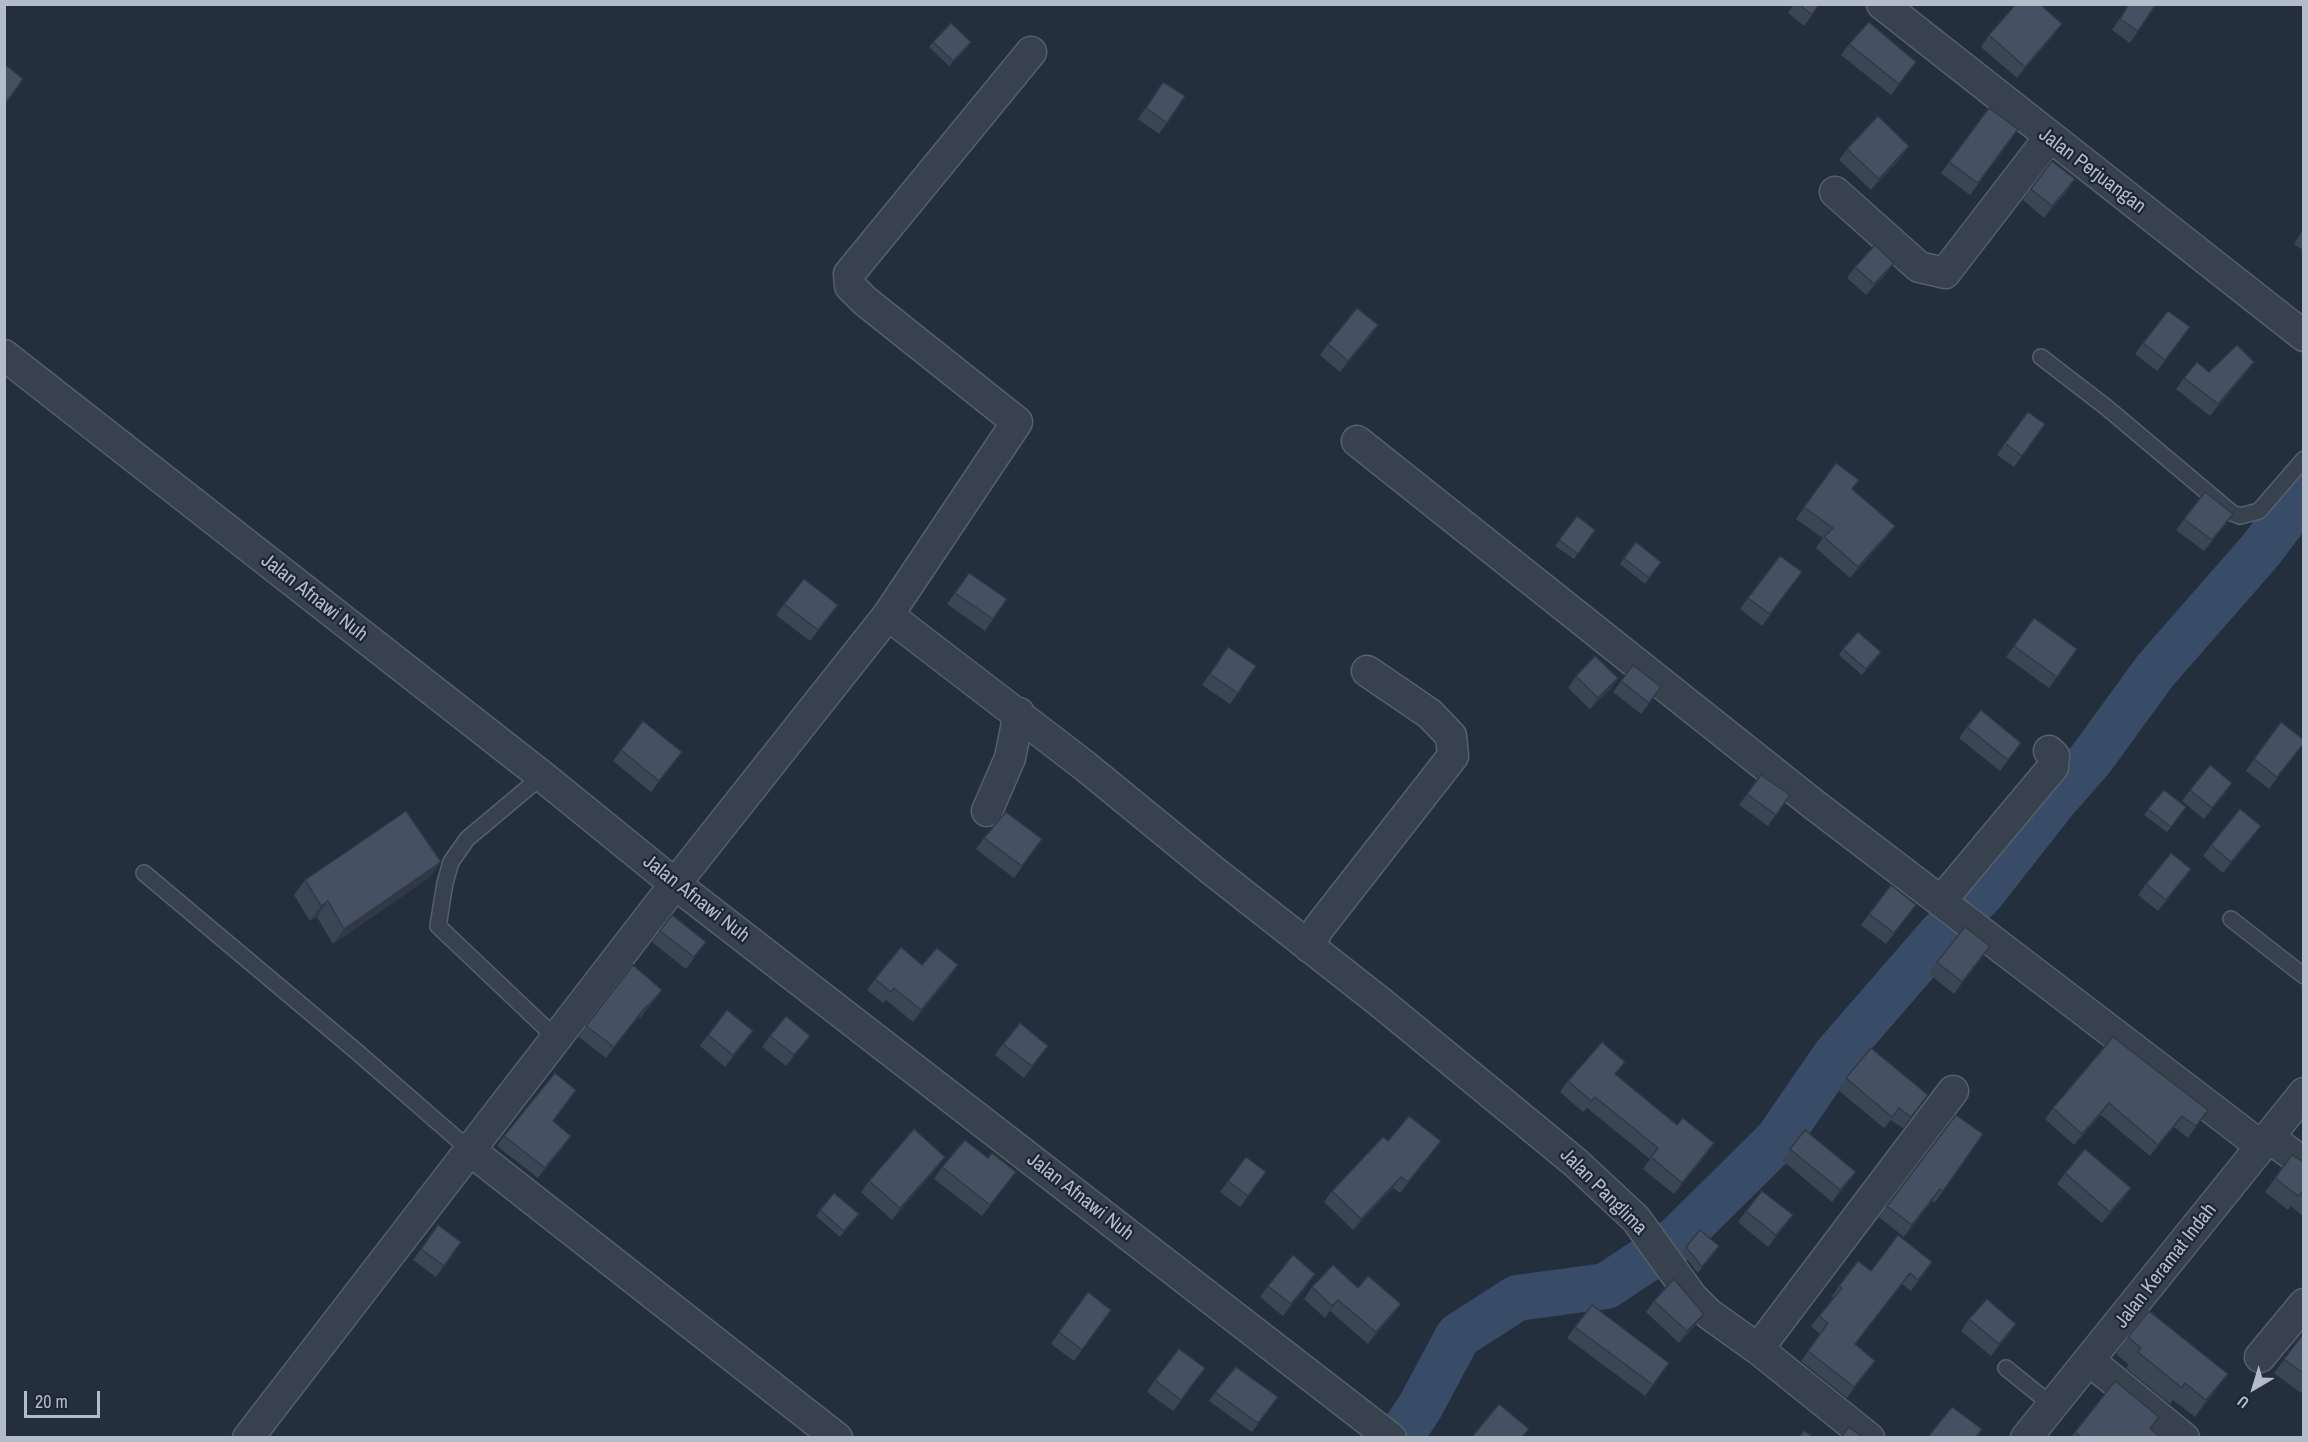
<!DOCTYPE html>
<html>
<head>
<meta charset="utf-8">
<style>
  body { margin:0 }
  #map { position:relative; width:2308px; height:1442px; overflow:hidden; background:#242f3e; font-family:"Archivo Narrow",sans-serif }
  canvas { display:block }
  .frame { position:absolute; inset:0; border:6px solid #b4bcc9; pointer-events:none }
  .north { position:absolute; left:2224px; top:1358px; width:60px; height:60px; -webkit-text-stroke:4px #1d2633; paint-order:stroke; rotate:218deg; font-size:16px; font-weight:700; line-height:24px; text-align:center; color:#b4bcc9 }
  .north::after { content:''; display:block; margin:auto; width:21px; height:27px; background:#b4bcc9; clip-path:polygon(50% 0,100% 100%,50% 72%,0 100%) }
  .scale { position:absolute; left:24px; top:1391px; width:76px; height:27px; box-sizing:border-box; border:3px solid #b4bcc9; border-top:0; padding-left:8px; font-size:18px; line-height:21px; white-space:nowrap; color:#b4bcc9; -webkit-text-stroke:4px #1d2633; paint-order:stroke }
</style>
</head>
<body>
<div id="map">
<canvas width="2308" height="1442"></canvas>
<div class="frame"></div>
<div class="north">U</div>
<div class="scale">20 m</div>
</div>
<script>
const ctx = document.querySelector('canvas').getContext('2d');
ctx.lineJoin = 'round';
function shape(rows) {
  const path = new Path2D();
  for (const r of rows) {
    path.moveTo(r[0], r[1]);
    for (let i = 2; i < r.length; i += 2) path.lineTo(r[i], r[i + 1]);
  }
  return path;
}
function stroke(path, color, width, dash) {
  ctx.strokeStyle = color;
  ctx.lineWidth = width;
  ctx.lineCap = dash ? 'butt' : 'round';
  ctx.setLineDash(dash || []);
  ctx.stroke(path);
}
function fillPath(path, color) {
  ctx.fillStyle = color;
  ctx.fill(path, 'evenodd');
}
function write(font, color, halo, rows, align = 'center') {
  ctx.font = font + ' "Archivo Narrow",sans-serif';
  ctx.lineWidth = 4.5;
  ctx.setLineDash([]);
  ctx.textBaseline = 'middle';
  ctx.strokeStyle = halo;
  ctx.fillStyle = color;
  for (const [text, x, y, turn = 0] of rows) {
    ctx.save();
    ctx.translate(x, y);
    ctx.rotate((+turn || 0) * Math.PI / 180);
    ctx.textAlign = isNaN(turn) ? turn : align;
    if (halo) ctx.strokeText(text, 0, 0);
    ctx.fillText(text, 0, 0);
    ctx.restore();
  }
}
const river = shape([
  [1399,1438,1420,1407,1458,1336,1517,1298,1606,1286,1677,1239,1778,1139,1835,1056,1940,935,1981,894,2054,801,2091,759,2155,671,2260,551,2304,493]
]);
const lane = shape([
  [2041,357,2106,407,2232,513,2240,516,2259,511,2304,459],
  [542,776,467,839,451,862,445,883,438,926,556,1038],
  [144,873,356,1051,471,1151],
  [2231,919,2304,976],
  [2006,1368,2053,1406]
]);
const street = shape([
  [1882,4,2304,336],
  [1835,192,1919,267,1945,273,2049,138],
  [4,355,542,776,675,884,1391,1438],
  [1357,441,1812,803,2261,1146],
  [888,615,1085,766,1212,870,1380,1002,1576,1163,1636,1219,1692,1297,1709,1314,1758,1349,1869,1438],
  [987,811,1010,758,1019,713],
  [1941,901,2053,767,2054,756,2049,751],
  [1309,947,1318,929,1453,756,1451,736,1430,714,1367,671],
  [2268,1137,2304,1163],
  [471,1151,837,1438],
  [1758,1349,1953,1091],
  [2260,1357,2304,1304],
  [2090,1361,2184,1438],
  [248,1438,675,884,888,615,1017,422,865,301,850,286,849,274,1031,52],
  [2026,1438,2304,1093]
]);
const wall = shape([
  [1794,4,1820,4,1804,26,1788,13],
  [2129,4,2156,4,2130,43,2112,30],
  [2062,24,2054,35,2017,78,1981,47,1989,35],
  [933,42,971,42,967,48,949,66,929,47],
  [1849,44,1916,62,1891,95,1841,55],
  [4,69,23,79,4,105],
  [1163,82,1185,96,1159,134,1138,119],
  [2010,141,1970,195,1941,173,1949,162],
  [1909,146,1901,158,1871,190,1839,160,1847,149],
  [2075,179,2067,191,2044,218,2023,200,2031,189],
  [2304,228,2304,251,2294,244],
  [1855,267,1886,274,1866,295,1847,278],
  [2190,327,2157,371,2135,354,2143,343],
  [1370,337,1340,372,1320,355,1328,344],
  [2254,362,2246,373,2210,416,2176,389,2184,378],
  [2037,435,2014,467,1997,455,2005,443],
  [1836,463,1853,489,1887,537,1850,578,1816,548,1823,538,1796,519],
  [2233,514,2204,551,2176,530,2184,519],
  [1577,516,1595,530,1574,559,1555,546],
  [1624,558,1661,562,1645,584,1620,564],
  [1802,572,1762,626,1740,609,1748,598],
  [969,573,1007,599,985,631,947,604],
  [784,604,838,605,810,641,776,615],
  [2034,618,2077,649,2049,688,2006,657],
  [1228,647,1238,693,1230,704,1202,685],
  [1843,649,1877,658,1862,675,1839,655],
  [1576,676,1618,678,1610,690,1590,709,1568,688],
  [1621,681,1653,699,1641,714,1613,692],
  [1967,727,2021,743,2000,771,1959,738],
  [2304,743,2269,789,2246,771,2254,759],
  [621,750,674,763,651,792,613,761],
  [1761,775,1790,795,1768,826,1739,805],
  [2164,790,2186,807,2167,832,2144,815],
  [2190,790,2224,795,2204,819,2182,801],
  [2261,826,2253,837,2223,873,2203,856,2211,845],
  [984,838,1042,839,1014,878,976,849],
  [430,877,333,944,317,917,310,921,294,895,305,880],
  [2183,880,2158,911,2138,895,2146,884],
  [1869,914,1908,916,1886,944,1861,925],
  [660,931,706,942,686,969,652,942],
  [1990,946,1954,994,1929,974,1937,962],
  [922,965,950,977,913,1022,886,1000,883,1003,867,990,875,979],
  [662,990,654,1001,640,1018,639,1016,606,1058,579,1037,586,1026],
  [708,1035,745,1042,725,1067,700,1046],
  [770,1036,810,1036,786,1066,762,1047],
  [2113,1037,2208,1110,2188,1138,2174,1127,2150,1156,2101,1115,2074,1145,2045,1119,2053,1108],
  [1003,1044,1048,1046,1024,1078,995,1055],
  [1616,1075,1677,1125,1714,1143,1706,1155,1674,1194,1643,1169,1650,1159,1587,1108,1583,1112,1560,1092,1568,1081],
  [1846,1078,1920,1106,1903,1128,1891,1120,1884,1128,1838,1090],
  [553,1121,564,1146,538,1178,497,1146,504,1136],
  [1983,1134,1935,1202,1932,1201,1904,1237,1879,1217,1887,1206],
  [1388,1141,1433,1152,1400,1193,1393,1188,1353,1230,1324,1202,1332,1191],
  [1790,1149,1856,1172,1848,1183,1832,1202,1782,1160],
  [945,1157,937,1168,892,1220,861,1192,869,1181],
  [988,1158,1016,1172,982,1216,934,1179,942,1167],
  [2304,1162,2304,1217,2291,1206,2288,1210,2265,1192,2275,1178],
  [1266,1172,1240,1207,1220,1192,1228,1181],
  [2065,1173,2123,1199,2102,1223,2057,1184],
  [820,1210,855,1219,840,1237,816,1216],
  [1746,1211,1785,1226,1768,1247,1738,1222],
  [461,1242,436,1277,413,1260,421,1249],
  [1719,1246,1698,1273,1682,1253,1686,1247],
  [1871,1271,1925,1273,1911,1291,1902,1284,1855,1344,1875,1361,1847,1398,1801,1361,1820,1334,1811,1326,1834,1298,1832,1296,1839,1286],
  [1268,1286,1307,1286,1283,1316,1260,1297],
  [1312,1287,1358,1288,1393,1315,1368,1344,1330,1311,1325,1318,1304,1299],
  [1088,1292,1111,1310,1074,1361,1051,1344],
  [1654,1301,1696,1325,1679,1343,1646,1312],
  [1969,1319,2008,1336,1991,1356,1961,1331],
  [1575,1327,1669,1363,1645,1396,1567,1338],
  [2304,1333,2304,1389,2301,1393,2274,1373],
  [2128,1337,2216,1390,2195,1417,2173,1400,2170,1404,2126,1368,2129,1365,2116,1354],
  [1205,1368,1173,1411,1147,1392,1155,1380],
  [1215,1392,1278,1397,1252,1432,1209,1401],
  [2151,1429,2160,1437,2071,1437,2075,1432]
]);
const shadedWall = shape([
  [2062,24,2054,35,2017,78,2025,67],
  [971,42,967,48,949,66,953,61],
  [1909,146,1901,158,1871,190,1879,179],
  [2075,179,2067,191,2044,218,2052,206],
  [1894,263,1886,274,1866,295,1874,284],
  [1378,325,1370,337,1340,372,1348,361],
  [2254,362,2246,373,2210,416,2218,404],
  [1895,526,1887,537,1850,578,1858,567],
  [1618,678,1610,690,1590,709,1598,698],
  [1661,687,1653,699,1641,714,1649,703],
  [682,752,674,763,651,792,659,781],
  [2232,783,2224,795,2204,819,2212,808],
  [2261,826,2253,837,2223,873,2231,862],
  [441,862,430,877,333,944,344,929],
  [2191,869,2183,880,2158,911,2166,900],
  [328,901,317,917,310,921,321,906],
  [1916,905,1908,916,1886,944,1894,933],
  [1990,946,1982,958,1954,994,1962,982],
  [958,965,950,977,913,1022,921,1010],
  [662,990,654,1001,640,1018,648,1006],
  [647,1005,639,1016,606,1058,614,1047],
  [753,1031,745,1042,725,1067,733,1055],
  [810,1036,802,1047,786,1066,794,1055],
  [1048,1046,1040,1057,1024,1078,1032,1066],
  [2109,1103,2101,1115,2074,1145,2082,1134],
  [2182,1116,2174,1127,2150,1156,2158,1145],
  [571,1136,564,1146,538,1178,545,1168],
  [1441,1141,1433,1152,1400,1193,1408,1182],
  [1714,1143,1706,1155,1674,1194,1682,1183],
  [945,1157,937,1168,892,1220,900,1208],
  [1856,1172,1848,1183,1832,1202,1840,1190],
  [1401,1177,1393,1188,1353,1230,1361,1219],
  [2131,1188,2123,1199,2102,1223,2110,1212],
  [1940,1189,1932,1201,1904,1237,1912,1225],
  [1793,1215,1785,1226,1768,1247,1776,1235],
  [1932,1262,1925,1273,1911,1291,1918,1280],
  [1910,1273,1902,1284,1847,1355,1855,1344],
  [1315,1274,1307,1286,1283,1316,1291,1304],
  [1338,1300,1330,1311,1325,1318,1332,1306],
  [1401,1304,1393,1315,1368,1344,1376,1332],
  [1704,1314,1696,1325,1679,1343,1687,1331],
  [2016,1324,2008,1336,1991,1356,1999,1344],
  [1875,1361,1868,1371,1847,1398,1854,1387],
  [2228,1374,2216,1390,2195,1417,2206,1400]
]);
const building = shape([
  [1799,4,1819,4,1812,15,1799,4],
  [2016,4,2040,4,2062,24,2025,67,1989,35,2016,4],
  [2129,4,2156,4,2138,31,2120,19,2129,4],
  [1869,22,1916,62,1899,84,1849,44,1869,22],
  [951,23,971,42,953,61,933,42,951,23],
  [7,66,23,79,8,100,4,97,4,69,7,66],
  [1163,82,1185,96,1167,123,1146,108,1163,82],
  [1989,108,2018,129,1978,183,1949,162,1989,108],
  [1878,116,1909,146,1879,179,1847,149,1878,116],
  [2052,161,2075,179,2052,206,2031,189,2052,161],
  [1875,245,1894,263,1874,284,1855,267,1875,245],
  [1357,308,1378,325,1348,361,1328,344,1357,308],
  [2168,311,2190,327,2165,360,2143,343,2168,311],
  [2237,345,2254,362,2218,404,2184,378,2197,362,2209,372,2237,345],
  [2028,412,2045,424,2022,456,2005,443,2028,412],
  [1836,463,1859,480,1852,489,1895,526,1858,567,1824,537,1833,528,1804,507,1836,463],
  [2205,492,2233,514,2212,540,2184,519,2205,492],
  [1577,516,1595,530,1578,554,1559,540,1577,516],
  [1636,542,1661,562,1649,578,1624,558,1636,542],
  [1780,556,1802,572,1770,614,1748,598,1780,556],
  [969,573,1007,599,993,619,955,593,969,573],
  [804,579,838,605,818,630,784,604,804,579],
  [2034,618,2077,649,2057,677,2014,646,2034,618],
  [1858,632,1881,652,1866,669,1843,649,1858,632],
  [1228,647,1256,666,1238,693,1210,674,1228,647],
  [1595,656,1618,678,1598,698,1576,676,1595,656],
  [1633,665,1661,687,1649,703,1621,681,1633,665],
  [1981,710,2021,743,2008,760,1967,727,1981,710],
  [643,721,682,752,659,781,621,750,643,721],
  [2281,722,2304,740,2304,743,2277,777,2254,759,2281,722],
  [2210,765,2232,783,2212,808,2190,790,2210,765],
  [1761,775,1790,795,1776,815,1747,794,1761,775],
  [2164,790,2186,807,2171,827,2148,809,2164,790],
  [2240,809,2261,826,2231,862,2211,845,2240,809],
  [406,811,441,862,344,929,328,901,321,906,305,880,406,811],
  [1006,812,1042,839,1022,866,984,838,1006,812],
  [2171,853,2191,869,2166,900,2146,884,2171,853],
  [1891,885,1916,905,1894,933,1869,914,1891,885],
  [672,915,706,942,694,957,660,931,672,915],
  [1965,927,1990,946,1962,982,1937,962,1965,927],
  [901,947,922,965,937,948,958,965,921,1010,894,988,891,992,875,979,901,947],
  [633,965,662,990,648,1006,647,1005,614,1047,586,1026,633,965],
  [727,1010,753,1031,733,1055,708,1035,727,1010],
  [786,1016,810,1036,794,1055,770,1036,786,1016],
  [1020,1023,1048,1046,1032,1066,1003,1044,1020,1023],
  [2113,1037,2208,1110,2196,1126,2182,1116,2158,1145,2109,1103,2082,1134,2053,1108,2113,1037],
  [1602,1042,1625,1062,1615,1074,1677,1125,1683,1118,1714,1143,1682,1183,1651,1157,1658,1148,1595,1097,1591,1101,1568,1081,1602,1042],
  [1871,1048,1928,1095,1911,1117,1899,1108,1892,1117,1846,1078,1871,1048],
  [555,1073,576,1090,553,1121,571,1136,545,1168,504,1136,555,1073],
  [1956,1115,1983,1134,1943,1191,1940,1189,1912,1225,1887,1206,1956,1115],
  [1409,1116,1441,1141,1408,1182,1401,1177,1361,1219,1332,1191,1383,1137,1388,1141,1409,1116],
  [914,1129,945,1157,900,1208,869,1181,914,1129],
  [1805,1130,1856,1172,1840,1190,1790,1149,1805,1130],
  [965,1140,988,1158,992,1153,1016,1172,990,1205,942,1167,965,1140],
  [2085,1149,2131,1188,2110,1212,2065,1173,2085,1149],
  [2292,1155,2304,1162,2304,1195,2301,1193,2298,1196,2275,1178,2292,1155],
  [1246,1157,1266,1172,1248,1196,1228,1181,1246,1157],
  [1762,1191,1793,1215,1776,1235,1746,1211,1762,1191],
  [834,1193,859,1214,844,1231,820,1210,834,1193],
  [438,1225,461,1242,444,1266,421,1249,438,1225],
  [1700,1230,1719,1246,1702,1267,1686,1247,1700,1230],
  [1898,1235,1932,1262,1918,1280,1910,1273,1855,1344,1875,1361,1854,1387,1808,1351,1828,1323,1819,1316,1842,1288,1839,1286,1858,1261,1871,1271,1898,1235],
  [1293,1255,1315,1274,1291,1304,1268,1286,1293,1255],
  [1333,1265,1358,1288,1368,1276,1401,1304,1376,1332,1338,1300,1332,1306,1312,1287,1333,1265],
  [1674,1279,1704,1314,1687,1331,1654,1301,1674,1279],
  [1088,1292,1111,1310,1082,1350,1059,1332,1088,1292],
  [1987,1299,2016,1324,1999,1344,1969,1319,1987,1299],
  [1592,1305,1669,1363,1653,1385,1575,1327,1592,1305],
  [2149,1311,2228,1374,2206,1400,2185,1383,2182,1388,2138,1352,2141,1348,2128,1337,2149,1311],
  [2304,1333,2304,1374,2284,1359,2304,1333],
  [1179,1349,1205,1368,1181,1400,1155,1380,1179,1349],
  [1236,1367,1278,1397,1258,1423,1215,1392,1236,1367],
  [2115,1381,2159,1417,2150,1428,2160,1437,2081,1437,2075,1432,2115,1381],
  [1499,1404,1529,1429,1522,1437,1472,1437,1499,1404],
  [1952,1407,1982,1429,1976,1437,1928,1437,1952,1407],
  [1849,1427,1862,1437,1841,1437,1849,1427],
  [1804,1431,1813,1437,1799,1437,1804,1431]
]);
const streetNames = [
  ["Jalan Perjuangan",2092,171,37],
  ["Jalan Afnawi Nuh",314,598,38],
  ["Jalan Afnawi Nuh",696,899,38],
  ["Jalan Panglima",1603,1192,45],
  ["Jalan Afnawi Nuh",1080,1197,38],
  ["Jalan Keramat Indah",2166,1266,-52]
];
stroke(river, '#394c67', 46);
stroke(lane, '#565f6c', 18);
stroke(street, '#565f6c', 33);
stroke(lane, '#38414e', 15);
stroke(street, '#38414e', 30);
fillPath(wall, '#3b4654');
fillPath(shadedWall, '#303945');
fillPath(building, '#455162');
stroke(building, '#303945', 1.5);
write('20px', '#b4bcc9', '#1d2633', streetNames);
</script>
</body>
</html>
